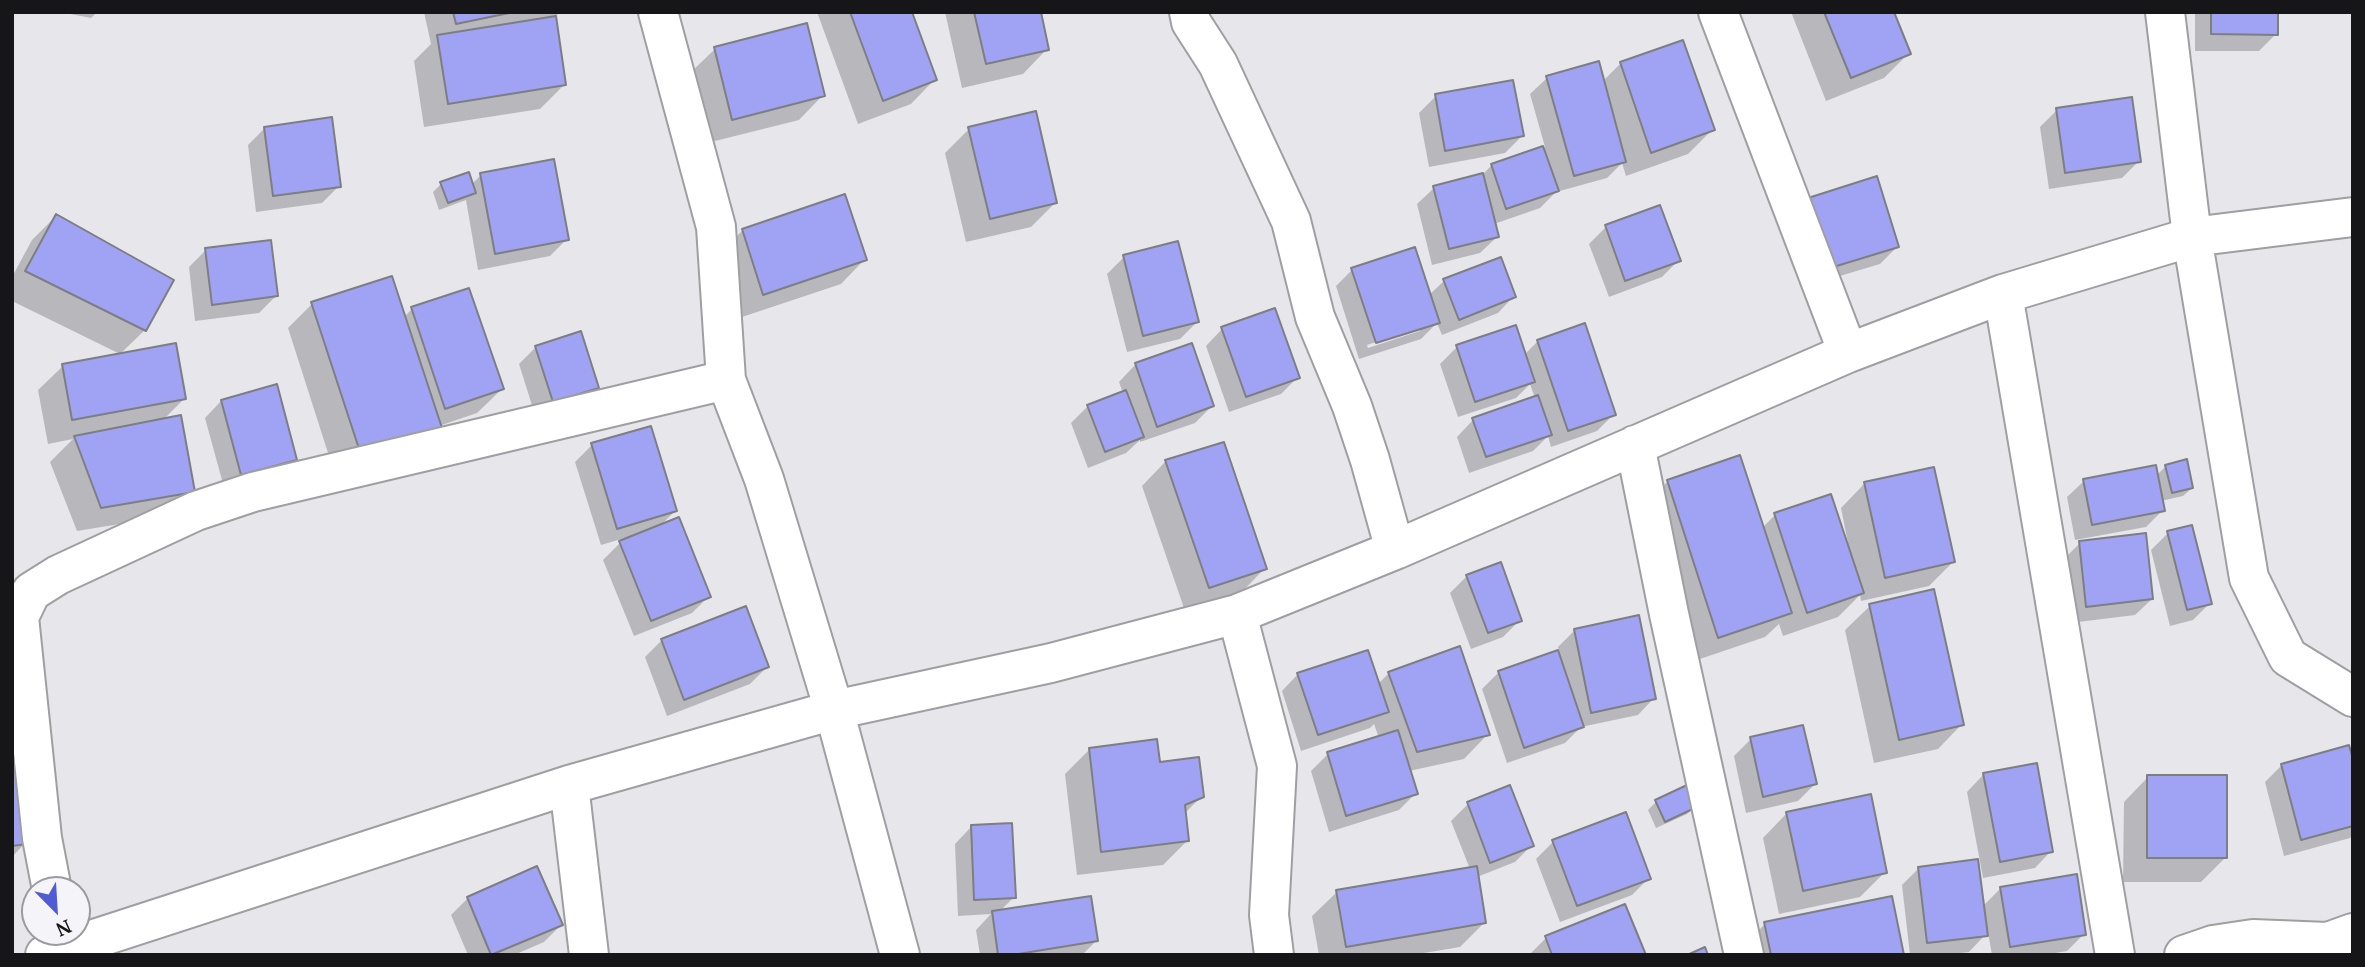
<!DOCTYPE html>
<html>
<head>
<meta charset="utf-8">
<style>
  body { margin:0 }
  #map { position:relative; width:2365px; height:967px; overflow:hidden; background:#e7e7eb; font-family:"PT Serif",serif }
  canvas { display:block }
  .frame { position:absolute; inset:0; border:14px solid #161618; pointer-events:none }
  .north { position:absolute; left:21px; top:876px; width:70px; height:70px; box-sizing:border-box; background:#f4f4f9; border:2px solid #9b9b9f; border-radius:50%; rotate:156deg; font-size:19px; font-weight:700; line-height:28px; text-align:center; color:#161618 }
  .north::after { content:''; display:block; margin:auto; width:24px; height:32px; background:#505cd2; clip-path:polygon(50% 0,100% 100%,50% 72%,0 100%) }
</style>
</head>
<body>
<div id="map">
<canvas width="2365" height="967"></canvas>
<div class="frame"></div>
<div class="north">N</div>
</div>
<script>
const ctx = document.querySelector('canvas').getContext('2d');
ctx.lineJoin = 'round';
function fillPath(path, color) {
  ctx.fillStyle = color;
  ctx.fill(path, 'evenodd');
}
function shape(rows) {
  const path = new Path2D();
  for (const r of rows) {
    path.moveTo(r[0], r[1]);
    for (let i = 2; i < r.length; i += 2) path.lineTo(r[i], r[i + 1]);
  }
  return path;
}
function stroke(path, color, width, dash) {
  ctx.strokeStyle = color;
  ctx.lineWidth = width;
  ctx.lineCap = dash ? 'butt' : 'round';
  ctx.setLineDash(dash || []);
  ctx.stroke(path);
}
const shadow = shape([
  [60,12,97,12,91,18],
  [424,12,560,12,554,18,564,85,540,109,424,127,414,61,431,44],
  [817,12,910,12,935,79,911,104,858,124],
  [945,12,1039,12,1047,49,1023,74,962,88],
  [1791,12,1892,12,1909,53,1884,78,1826,101],
  [2195,12,2276,12,2276,34,2259,51,2195,51],
  [715,49,823,95,799,120,707,143,690,73],
  [1621,63,1712,130,1688,154,1626,176,1622,163,1607,178,1556,192,1540,208,1494,224,1497,237,1480,253,1432,265,1417,204,1434,188,1481,176,1492,165,1545,147,1530,94,1547,78,1602,82],
  [1436,96,1522,136,1505,153,1429,167,1419,113],
  [2057,110,2139,161,2122,178,2049,189,2040,127],
  [265,128,339,186,322,203,256,212,248,145],
  [969,129,1055,203,1031,227,966,242,945,153],
  [481,175,567,239,550,256,478,270,466,200,439,210,433,192,441,184,471,185],
  [1809,200,1897,247,1880,264,1813,284],
  [56,216,145,330,120,354,12,301,12,277,32,240],
  [1606,227,1679,260,1662,277,1609,297,1589,244],
  [743,230,865,259,841,284,739,318,718,255],
  [206,250,276,296,259,313,195,321,189,267],
  [1124,257,1197,322,1180,339,1127,352,1107,274],
  [1352,270,1429,295,1444,281,1514,296,1498,313,1442,335,1437,323,1421,339,1359,359,1336,286],
  [1420,327,1420,331,1368,348,1367,345],
  [312,304,404,317,412,309,502,389,477,413,439,426,337,481,288,328],
  [1515,328,1524,355,1538,341,1614,414,1597,431,1551,447,1548,436,1533,451,1469,473,1457,437,1473,420,1535,398,1530,384,1516,398,1458,417,1440,364,1457,347],
  [1222,329,1298,377,1281,394,1229,412,1206,346],
  [1191,345,1212,406,1195,423,1140,442,1140,440,1126,453,1088,468,1071,423,1088,406,1123,393,1119,382,1135,365],
  [536,347,597,387,580,404,536,418,519,364],
  [63,366,184,399,162,421,193,491,169,516,77,531,50,462,73,439,48,444,38,390],
  [221,401,296,459,279,476,225,491,205,418],
  [592,445,675,511,659,527,709,596,692,613,634,636,603,560,620,543,629,539,628,537,601,545,575,462],
  [1166,461,1265,568,1241,593,1185,611,1142,486],
  [2166,466,2192,488,2183,496,2161,501,2163,510,2146,527,2075,540,2067,497,2084,481,2156,476],
  [1668,481,1762,528,1775,515,1846,544,1848,543,1841,508,1865,483,1953,562,1929,586,1861,601,1860,595,1838,617,1783,636,1779,624,1765,637,1694,661,1644,506],
  [2168,533,2210,603,2193,620,2170,626,2151,550],
  [2080,543,2152,599,2135,615,2070,623,2063,560],
  [1467,576,1520,620,1503,637,1471,649,1450,593],
  [1870,606,1962,724,1938,749,1874,763,1845,630],
  [1575,630,1654,698,1638,715,1581,727,1565,743,1507,763,1482,689,1499,672,1559,652,1558,647],
  [662,640,767,667,750,684,667,716,645,657],
  [1389,673,1488,734,1464,759,1409,771,1416,793,1399,810,1329,832,1311,771,1328,754,1379,738,1374,724,1370,728,1301,751,1282,691,1298,674,1378,684],
  [12,728,25,843,12,857],
  [1751,739,1815,784,1798,801,1746,813,1734,756],
  [1089,750,1158,764,1202,796,1184,814,1188,840,1163,865,1077,875,1065,774],
  [2282,765,2353,766,2353,835,2350,838,2284,856,2265,782],
  [1983,775,2051,851,2035,868,1983,878,1967,792],
  [2148,777,2226,857,2201,882,2123,882,2124,802],
  [1686,788,1695,806,1687,814,1656,828,1648,810,1656,802],
  [1468,804,1532,845,1515,862,1477,877,1485,922,1460,947,1412,955,1319,955,1312,916,1337,892,1470,869,1451,821],
  [1787,813,1885,872,1860,897,1779,914,1763,838],
  [971,827,1014,897,999,912,1096,941,1082,955,980,955,976,930,991,914,958,916,955,844],
  [1553,842,1649,878,1632,895,1560,922,1536,859],
  [1919,868,1982,907,2001,888,2084,934,2067,951,2044,955,1992,955,1988,932,1969,952,1944,955,1910,955,1902,885],
  [468,898,561,925,544,942,514,955,468,955,451,915],
  [1765,924,1902,955,1742,955,1741,948],
  [1546,938,1644,955,1529,955]
]);
const building = shape([
  [453,12,514,12,456,24,453,12],
  [850,12,912,12,937,80,883,101,850,12],
  [974,12,1041,12,1049,50,986,64,974,12],
  [1824,12,1894,12,1911,54,1851,78,1824,12],
  [2211,12,2278,12,2278,35,2211,34,2211,12],
  [556,16,566,85,448,104,437,35,556,16],
  [807,23,825,96,732,120,714,47,807,23],
  [1683,40,1715,130,1651,153,1620,62,1683,40],
  [1599,61,1626,162,1574,176,1546,76,1599,61],
  [1513,80,1524,136,1445,151,1435,94,1513,80],
  [2132,97,2141,162,2065,173,2056,108,2132,97],
  [1036,111,1057,203,990,219,968,127,1036,111],
  [332,117,341,187,273,196,264,127,332,117],
  [1543,146,1559,191,1506,209,1491,164,1543,146],
  [554,159,569,240,495,254,480,173,554,159],
  [469,172,476,193,448,203,440,182,469,172],
  [1483,173,1499,237,1449,249,1433,186,1483,173],
  [1877,176,1899,247,1830,268,1808,198,1877,176],
  [845,194,867,260,763,295,742,229,845,194],
  [1660,205,1681,261,1625,281,1605,225,1660,205],
  [56,214,174,280,146,331,25,271,56,214],
  [271,240,278,296,212,305,205,248,271,240],
  [1178,241,1199,322,1143,336,1123,255,1178,241],
  [1415,247,1440,323,1376,343,1351,268,1415,247],
  [1501,257,1516,297,1459,320,1443,279,1501,257],
  [392,276,443,431,362,458,311,302,392,276],
  [469,288,504,389,445,409,411,307,469,288],
  [1275,308,1300,378,1246,397,1221,327,1275,308],
  [1585,323,1616,415,1568,431,1537,340,1585,323],
  [1516,325,1535,382,1475,402,1456,345,1516,325],
  [581,331,599,388,553,402,535,346,581,331],
  [176,343,186,399,72,420,62,364,176,343],
  [1192,343,1214,406,1157,427,1135,363,1192,343],
  [277,384,297,460,241,475,221,400,277,384],
  [1126,390,1144,437,1105,452,1087,405,1126,390],
  [1538,395,1552,435,1486,457,1472,418,1538,395],
  [181,415,195,492,101,508,74,436,181,415],
  [651,426,677,511,617,529,591,443,651,426],
  [1224,442,1267,569,1209,588,1165,460,1224,442],
  [1740,455,1792,613,1718,638,1667,480,1740,455],
  [2187,459,2193,488,2172,493,2165,465,2187,459],
  [2156,465,2165,511,2092,525,2083,479,2156,465],
  [1934,467,1955,562,1885,578,1864,482,1934,467],
  [1831,494,1864,593,1807,613,1774,513,1831,494],
  [679,517,711,597,651,621,619,541,679,517],
  [2192,525,2212,604,2187,610,2167,531,2192,525],
  [2146,533,2153,599,2086,607,2079,541,2146,533],
  [1501,562,1522,621,1488,633,1466,575,1501,562],
  [1934,589,1964,725,1899,740,1869,604,1934,589],
  [746,606,769,667,684,700,661,639,746,606],
  [1639,615,1656,699,1591,713,1574,629,1639,615],
  [1460,646,1490,735,1417,752,1388,672,1460,646],
  [1368,650,1389,712,1318,735,1297,673,1368,650],
  [1558,650,1584,727,1524,748,1498,671,1558,650],
  [12,713,27,844,12,846,12,713],
  [1803,725,1817,784,1763,797,1750,737,1803,725],
  [1398,730,1418,794,1346,816,1327,752,1398,730],
  [1157,739,1160,762,1199,757,1204,797,1185,805,1189,841,1101,852,1089,748,1157,739],
  [2349,745,2353,759,2353,826,2301,840,2281,764,2349,745],
  [2037,763,2053,852,2000,862,1983,773,2037,763],
  [2147,775,2227,775,2227,858,2147,858,2147,775],
  [1510,785,1534,846,1490,863,1467,802,1510,785],
  [1687,785,1697,807,1665,822,1655,800,1687,785],
  [1871,794,1887,873,1803,891,1786,812,1871,794],
  [1626,812,1651,879,1577,906,1552,840,1626,812],
  [1012,823,1016,898,974,900,971,825,1012,823],
  [1978,859,1988,936,1927,943,1918,867,1978,859],
  [537,866,563,925,491,955,467,897,537,866],
  [1477,866,1486,923,1346,947,1336,890,1477,866],
  [2077,874,2086,935,2010,947,2000,887,2077,874],
  [1091,896,1098,941,1012,955,998,955,992,911,1091,896],
  [1892,896,1904,955,1771,955,1764,922,1892,896],
  [1625,904,1646,955,1552,955,1545,936,1625,904],
  [1705,947,1708,955,1687,955,1705,947]
]);
const minor = shape([
  [658,12,716,227,726,380,764,479,834,710,900,955],
  [1189,12,1191,22,1218,64,1291,221,1315,317,1352,406,1370,460,1395,550],
  [1718,12,1848,353],
  [2165,12,2192,237,2249,578,2288,657,2353,697],
  [2003,294,2115,955],
  [1635,445,1669,614,1744,955],
  [1237,614,1277,766,1269,915,1274,955],
  [569,785,589,955],
  [52,890,42,838,19,617,31,592,58,575,196,511,253,492,726,380],
  [45,955,569,785,834,710,1051,663,1237,614,1395,550,1848,353,2003,294,2192,237,2353,217],
  [2184,955,2213,945,2253,939,2328,942,2353,933]
]);
fillPath(shadow, '#0003');
fillPath(building, '#a0a3f4');
stroke(building, '#7d7e82', 2);
stroke(minor, '#9f9fa3', 42);
stroke(minor, '#fff', 38);
</script>
</body>
</html>
